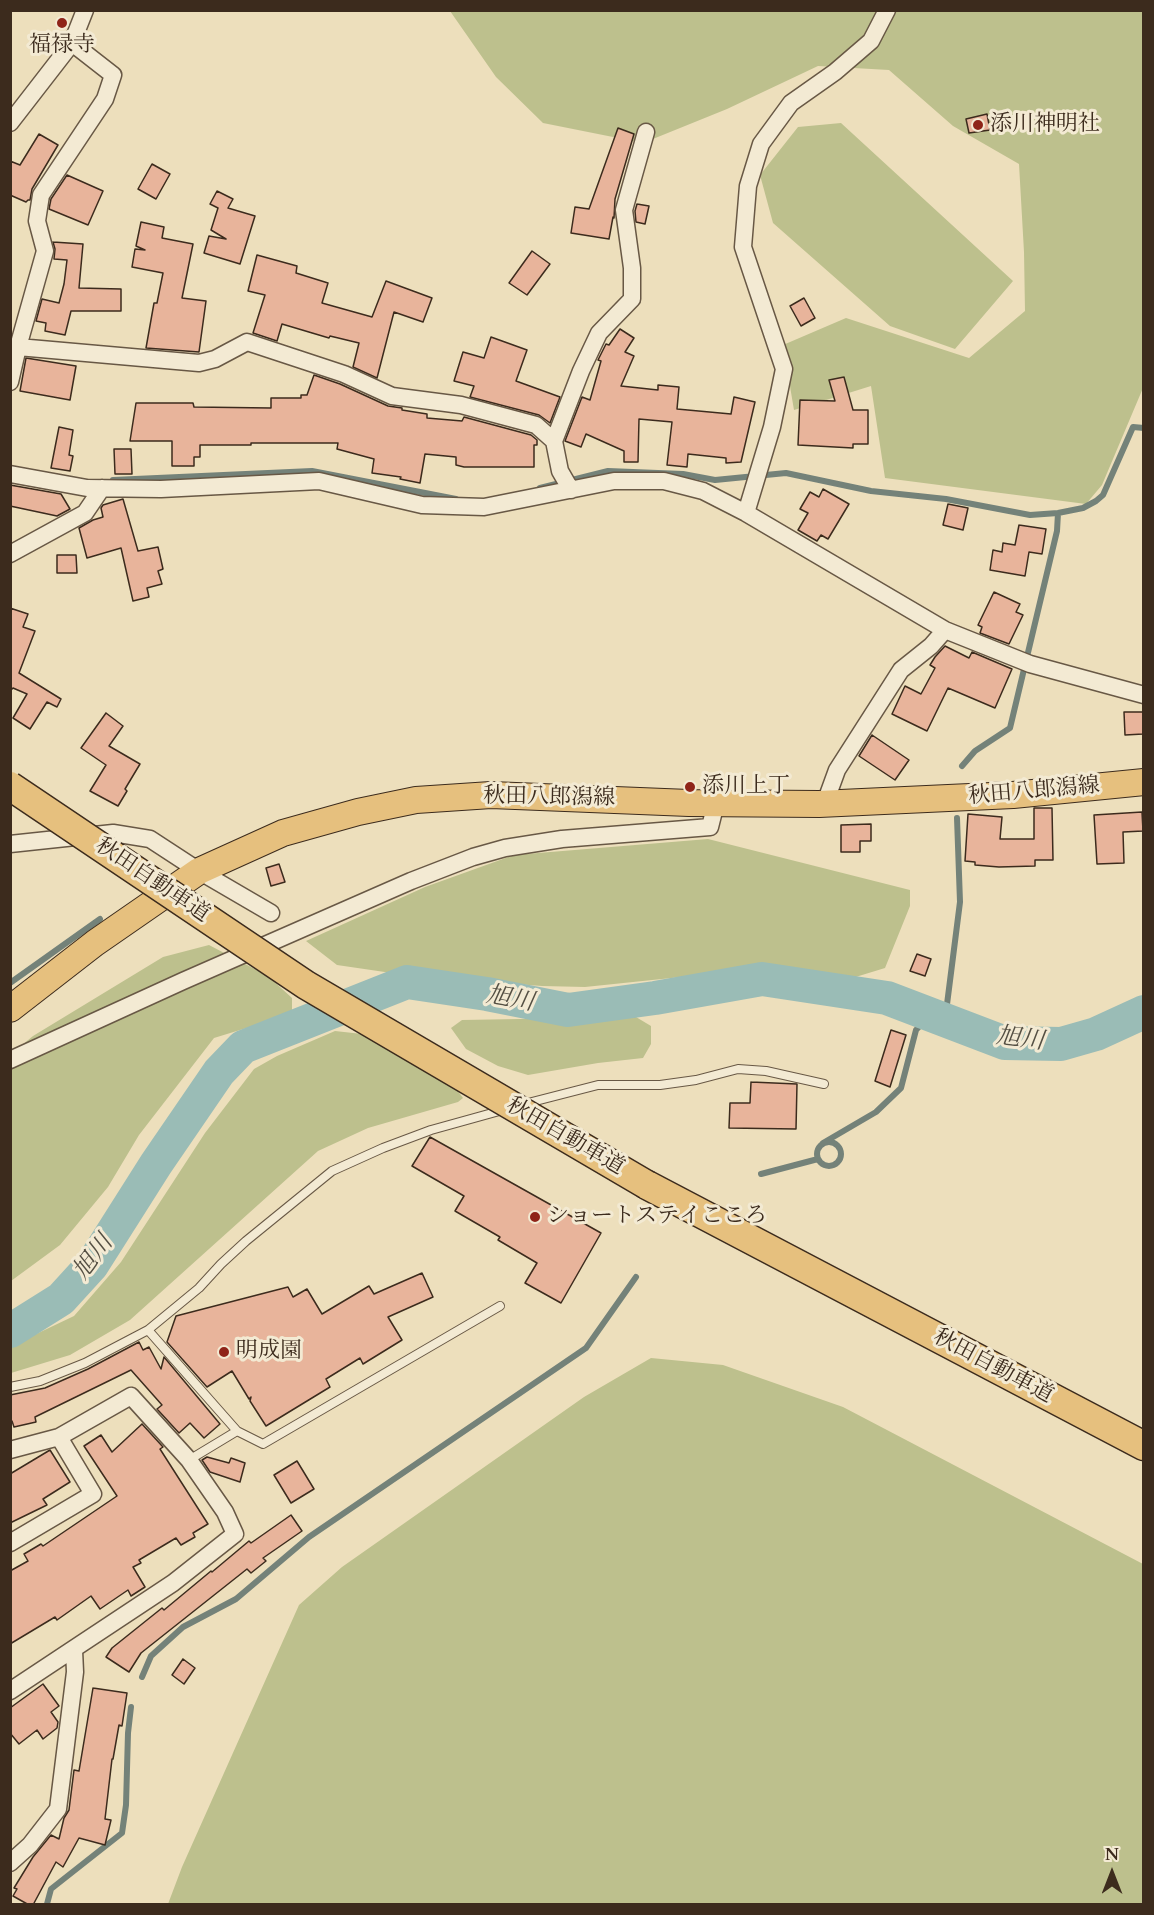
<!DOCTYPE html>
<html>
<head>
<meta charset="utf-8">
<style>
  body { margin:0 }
  #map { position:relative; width:1154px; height:1915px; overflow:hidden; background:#eddfbc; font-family:Cardo,serif }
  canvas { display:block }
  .frame { position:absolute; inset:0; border:12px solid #3c2b1d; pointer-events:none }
  .north { position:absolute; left:1082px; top:1843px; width:60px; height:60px; -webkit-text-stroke:4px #f3ead3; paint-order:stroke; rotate:0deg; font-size:16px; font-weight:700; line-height:24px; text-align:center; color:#3c2b1d }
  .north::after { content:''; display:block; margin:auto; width:21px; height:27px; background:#3c2b1d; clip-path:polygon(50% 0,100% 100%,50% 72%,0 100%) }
</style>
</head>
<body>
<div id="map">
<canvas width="1154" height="1915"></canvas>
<div class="frame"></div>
<div class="north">N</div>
</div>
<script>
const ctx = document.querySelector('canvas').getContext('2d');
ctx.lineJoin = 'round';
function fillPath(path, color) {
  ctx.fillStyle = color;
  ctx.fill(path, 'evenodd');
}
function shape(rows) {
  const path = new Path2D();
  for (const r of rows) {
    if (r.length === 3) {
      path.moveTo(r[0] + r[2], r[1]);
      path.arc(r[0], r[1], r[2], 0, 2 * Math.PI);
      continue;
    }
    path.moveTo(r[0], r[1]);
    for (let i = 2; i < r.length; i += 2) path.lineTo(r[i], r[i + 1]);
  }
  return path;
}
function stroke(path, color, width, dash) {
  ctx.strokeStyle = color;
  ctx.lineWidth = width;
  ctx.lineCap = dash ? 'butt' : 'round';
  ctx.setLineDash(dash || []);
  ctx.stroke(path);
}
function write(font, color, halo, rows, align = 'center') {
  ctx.font = font + ' Cardo,"Noto Serif JP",serif';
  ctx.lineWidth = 6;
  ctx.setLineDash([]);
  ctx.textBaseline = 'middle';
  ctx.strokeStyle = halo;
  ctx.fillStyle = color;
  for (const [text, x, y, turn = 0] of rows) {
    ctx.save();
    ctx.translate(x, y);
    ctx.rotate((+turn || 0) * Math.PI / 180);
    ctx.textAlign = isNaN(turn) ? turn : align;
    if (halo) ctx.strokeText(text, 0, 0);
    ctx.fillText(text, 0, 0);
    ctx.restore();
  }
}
const green = shape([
  [450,11,1143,11,1143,388,1102,485,1086,504,885,478,871,386,794,410,783,345,846,318,969,358,1025,311,1024,252,1019,164,953,126,889,70,818,66,727,109,643,143,543,123,496,77],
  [841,123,1013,281,955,349,890,326,773,223,760,175,798,127],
  [708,839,910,890,910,906,885,968,849,979,758,969,585,987,542,986,412,976,337,965,306,941,425,887,514,855],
  [209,945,268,976,292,998,292,1014,214,1038,139,1135,108,1187,60,1245,11,1281,10,1055,33,1036,163,957],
  [636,1017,651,1026,651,1044,643,1058,598,1063,528,1075,498,1066,466,1049,451,1028,462,1020],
  [335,1031,362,1034,451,1082,463,1098,458,1102,368,1128,318,1151,130,1320,70,1355,11,1373,11,1346,74,1316,121,1262,205,1133,254,1069,277,1056],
  [651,1358,723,1365,843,1407,1143,1564,1143,1904,168,1904,182,1867,299,1605,342,1567,584,1397]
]);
const stream = shape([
  [113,480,312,471,456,499],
  [540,488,608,471,683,474,715,480,786,473,871,491,946,499,1030,515,1058,513,1083,508,1096,501,1103,495,1133,427,1144,428],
  [962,766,975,751,1010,728,1057,531,1058,513],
  [10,983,100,919],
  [945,1020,960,902,957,818],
  [829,1154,12],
  [823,1143,876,1112,901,1088,916,1030,930,1015],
  [761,1174,818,1159],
  [142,1677,151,1656,183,1627,236,1599,309,1537,586,1348,636,1277],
  [47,1904,51,1889,122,1833,126,1805,128,1733,131,1707]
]);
const river = shape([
  [10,1331,61,1299,92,1265,156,1164,219,1072,243,1047,407,982,487,994,568,1010,655,998,762,979,887,998,1005,1043,1061,1044,1096,1034,1144,1012]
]);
const building = shape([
  [987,114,990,130,969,133,966,119,987,114],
  [618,128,634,134,615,199,614,218,613,217,609,239,571,233,575,207,589,209,618,128],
  [39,134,58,145,32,189,30,200,28,200,26,202,10,195,10,161,20,165,39,134],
  [152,164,170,174,156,199,138,189,152,164],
  [67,175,103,191,88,225,49,209,51,199,67,175],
  [217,191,233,199,228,208,255,216,240,264,204,253,209,236,226,239,211,230,218,208,210,204,217,191],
  [637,204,649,206,645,224,636,222,635,211,637,204],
  [141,222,164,227,162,238,193,244,182,298,206,301,199,352,146,348,154,303,157,303,163,273,132,267,135,249,145,250,136,246,141,222],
  [53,242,83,244,79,288,121,289,121,311,71,311,65,335,45,331,46,323,36,321,42,299,59,303,64,284,67,260,54,259,55,249,53,242],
  [532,251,550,264,527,295,509,283,532,251],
  [257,255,297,266,296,273,328,283,322,303,372,317,386,281,432,298,423,322,394,312,377,378,353,367,359,343,330,336,329,338,282,324,277,341,253,333,265,295,248,291,257,255],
  [804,298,815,318,801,326,790,306,804,298],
  [620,329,634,338,625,352,634,356,621,386,658,390,658,385,679,387,677,409,731,414,734,397,755,402,741,462,726,463,726,458,688,454,687,467,667,465,672,422,639,419,638,462,624,462,624,451,586,434,581,447,565,441,582,397,590,400,601,361,598,360,606,344,609,345,620,329],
  [491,337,527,350,516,381,560,397,550,423,539,415,470,397,474,386,454,381,463,352,484,358,491,337],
  [26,358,76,366,70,400,20,391,26,358],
  [314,375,340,384,388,406,402,408,402,410,427,414,427,418,462,421,464,417,531,435,537,440,537,445,534,445,534,467,464,467,456,465,456,457,425,454,420,483,400,479,401,477,372,473,374,459,337,449,338,443,251,443,251,445,200,445,200,457,194,457,194,466,172,466,172,441,130,441,136,403,193,403,194,407,271,408,271,398,301,398,301,395,307,395,314,375],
  [844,377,853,410,868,410,868,444,853,444,853,448,798,445,800,400,835,401,829,380,844,377],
  [59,427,73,430,69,455,73,456,70,471,51,468,59,427],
  [114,449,131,449,132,474,115,474,114,449],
  [10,485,61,494,70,509,57,516,10,506,10,485],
  [823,489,849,504,828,539,821,535,817,541,798,530,808,513,800,509,810,492,819,497,823,489],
  [123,499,138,551,158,547,163,569,158,571,162,584,147,588,149,597,133,601,121,548,87,558,79,528,93,520,103,517,101,508,103,505,123,499],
  [948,504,968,508,963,530,943,525,948,504],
  [1019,525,1046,529,1042,554,1029,552,1025,576,990,570,993,550,1002,552,1003,543,1015,545,1019,525],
  [57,555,76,555,77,573,57,573,57,555],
  [994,592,1020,604,1016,612,1023,615,1009,644,980,633,982,627,978,625,994,592],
  [10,608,28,614,23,627,35,631,19,673,61,699,57,707,47,702,30,729,13,718,27,694,13,688,10,691,10,608],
  [945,646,969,658,972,652,1012,669,995,708,948,688,927,731,892,714,905,686,921,694,935,668,930,665,935,657,945,646],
  [1124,712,1143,712,1143,734,1125,735,1124,712],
  [106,713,123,726,109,746,140,764,125,789,127,791,118,806,90,791,106,765,81,748,106,713],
  [872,735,909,760,895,780,859,756,872,735],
  [1034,808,1052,808,1053,860,1035,860,1035,866,999,867,975,865,975,862,965,861,968,814,1002,817,1000,839,1034,839,1034,808],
  [1142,812,1143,831,1123,832,1124,863,1097,864,1094,815,1142,812],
  [871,824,871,841,860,841,860,852,841,852,841,825,871,824],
  [279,864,285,882,271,886,266,868,279,864],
  [917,954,931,959,925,976,910,971,917,954],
  [891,1030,906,1035,890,1087,875,1081,891,1030],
  [751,1082,797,1084,796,1129,729,1128,730,1103,750,1103,751,1082],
  [430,1137,601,1233,561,1303,525,1283,537,1263,498,1240,500,1237,455,1211,464,1196,412,1166,430,1137],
  [422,1273,433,1297,388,1317,402,1340,363,1364,360,1358,326,1379,330,1387,266,1426,250,1401,251,1397,249,1399,232,1371,207,1387,167,1342,176,1316,288,1287,293,1297,307,1289,322,1314,369,1286,374,1294,422,1273],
  [139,1342,143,1350,149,1347,161,1369,164,1357,220,1424,204,1438,190,1423,179,1433,157,1409,162,1405,131,1370,35,1417,36,1422,14,1427,12,1421,10,1421,10,1395,45,1388,88,1369,139,1342],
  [142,1424,163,1447,160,1449,208,1524,193,1533,195,1537,181,1545,176,1538,139,1560,141,1563,133,1567,145,1587,131,1596,128,1590,100,1609,91,1596,57,1620,55,1617,10,1644,10,1571,28,1561,24,1554,41,1544,43,1546,117,1496,84,1446,101,1435,112,1452,142,1424],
  [50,1450,70,1482,43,1499,47,1505,10,1523,10,1474,50,1450],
  [207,1457,229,1463,231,1458,245,1463,240,1482,210,1472,202,1460,207,1457],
  [297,1461,314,1489,291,1503,274,1475,297,1461],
  [291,1515,302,1531,263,1558,266,1561,251,1573,247,1569,141,1653,129,1672,106,1657,112,1648,162,1608,164,1610,211,1571,212,1572,249,1541,251,1543,291,1515],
  [183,1659,195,1668,184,1684,172,1675,183,1659],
  [43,1684,59,1706,51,1712,58,1722,57,1728,43,1739,37,1730,19,1744,10,1733,10,1708,43,1684],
  [93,1688,127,1693,122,1726,119,1725,113,1759,112,1759,105,1819,111,1820,105,1845,79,1838,63,1867,56,1862,33,1905,29,1905,13,1896,17,1889,14,1888,33,1857,51,1835,59,1839,64,1818,69,1810,74,1770,79,1771,93,1688]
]);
const lane = shape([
  [524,1104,598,1085,660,1085,696,1080,738,1069,766,1071,824,1084],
  [148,1330,237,1431,189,1460],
  [10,1387,40,1381,85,1363,148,1330,199,1288,221,1264,246,1241,332,1171,383,1148,431,1130,503,1110],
  [237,1431,263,1444,500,1306]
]);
const street = shape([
  [10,123,72,43,85,10],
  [18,347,199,363,215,359,247,342,344,374,392,396,461,405,536,425,554,441,560,471,571,490],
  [10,382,18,347,45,251,37,221,41,195,105,99,113,75,72,43],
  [554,441,581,371,599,333,632,299,632,268,624,210,646,132],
  [10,474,87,488,161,489,319,481,422,505,484,507,614,481,664,481,703,491,746,513,945,630,1030,664,1144,695],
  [746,513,772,427,784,369,743,247,748,186,761,144,791,103,835,72,871,41,887,10],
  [10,554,85,513,102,488],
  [825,803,837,770,901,670,931,646,945,630],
  [10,844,113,833,150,839,199,871,271,913],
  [10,1060,183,981,411,881,473,857,505,848,562,839,710,827,716,803],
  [10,1450,59,1437,131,1396,189,1460,225,1512,235,1534,173,1583,10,1691],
  [10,1543,93,1494,59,1437],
  [10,1863,30,1845,58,1809,75,1672,74,1650]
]);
const primary = shape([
  [10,1009,95,943,199,871,283,833,358,812,416,800,491,795,689,803,819,804,1013,795,1144,782]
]);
const highway = shape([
  [647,1185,1144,1446]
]);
const highwayBridge = shape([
  [10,786,306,985,647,1185]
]);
const markers = [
  [62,23,6,"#8f2418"],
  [978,125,6,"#8f2418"],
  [690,787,6,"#8f2418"],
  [535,1217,6,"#8f2418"],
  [224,1352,6,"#8f2418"]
];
const poiNames = [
  ["福禄寺",62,46,"center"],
  ["添川神明社",990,125],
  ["添川上丁",702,787],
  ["ショートステイこころ",547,1217],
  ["明成園",236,1352]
];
const streetNames = [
  ["秋田八郎潟線",1034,792,-5],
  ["秋田八郎潟線",549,798,1],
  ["秋田自動車道",152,881,34],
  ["秋田自動車道",565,1137,30],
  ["秋田自動車道",993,1367,28]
];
const waterNames = [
  ["旭川",510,1000,10],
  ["旭川",1020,1040,7],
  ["旭川",94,1258,-53]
];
fillPath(green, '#bdc08d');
stroke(stream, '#748279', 6);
stroke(river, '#9abcb6', 34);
fillPath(building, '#e8b49b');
stroke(building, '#3c2b1d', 1.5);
stroke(lane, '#685845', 10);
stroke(street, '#685845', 19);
stroke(primary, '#3c2b1d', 28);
stroke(highway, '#3c2b1d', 31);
stroke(lane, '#f3ead3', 8);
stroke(street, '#f3ead3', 16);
stroke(primary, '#e6c07e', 26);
stroke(highway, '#e6c07e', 28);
stroke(highwayBridge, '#3c2b1d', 31, []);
stroke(highwayBridge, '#e6c07e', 28);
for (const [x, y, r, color] of markers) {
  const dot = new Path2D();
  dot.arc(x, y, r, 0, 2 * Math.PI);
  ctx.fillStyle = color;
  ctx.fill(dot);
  stroke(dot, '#f3ead3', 2);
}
write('22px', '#3c2b1d', '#f3ead3', poiNames, 'left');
write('22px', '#3c2b1d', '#f3ead3', streetNames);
write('italic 24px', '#544f43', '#f3ead3', waterNames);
</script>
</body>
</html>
